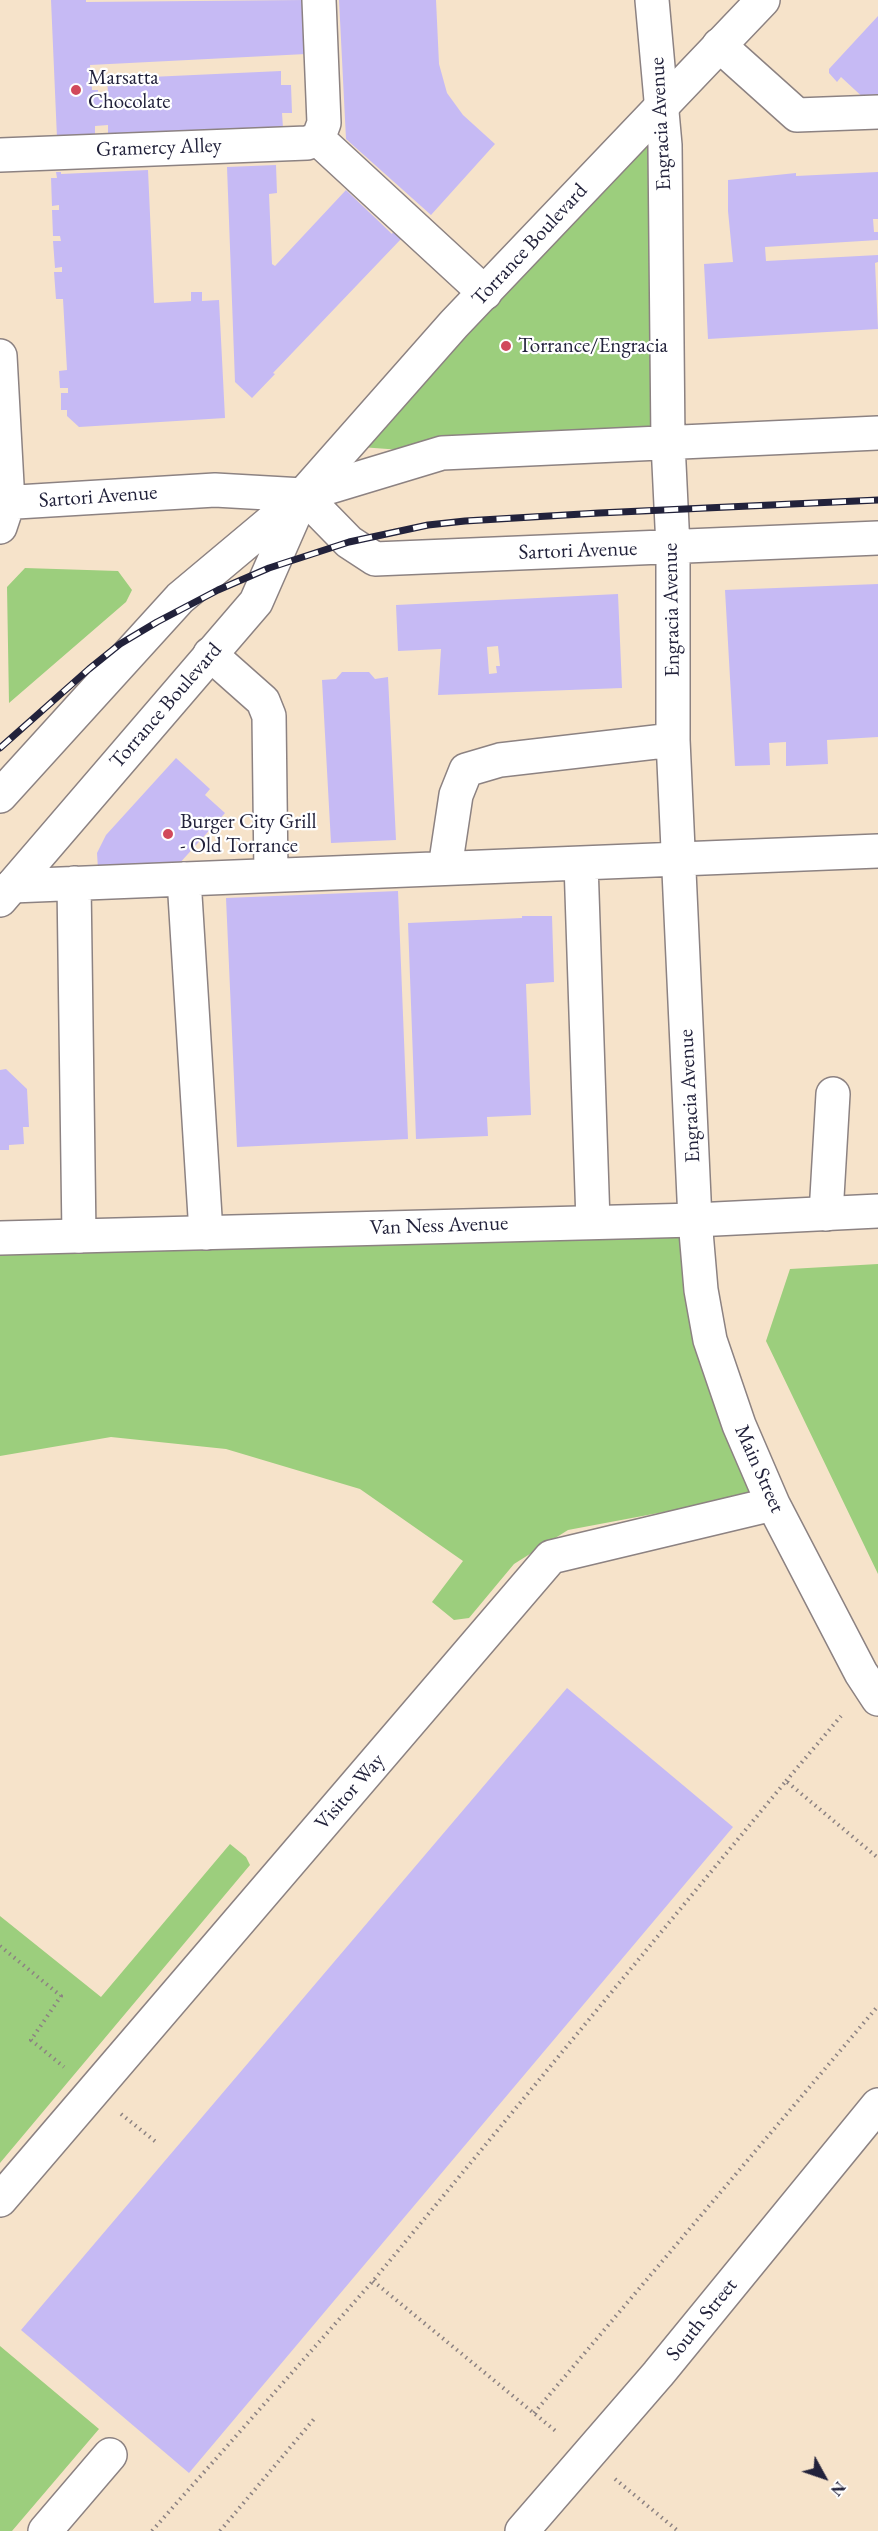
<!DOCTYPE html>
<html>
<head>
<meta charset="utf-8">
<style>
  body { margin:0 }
  #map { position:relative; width:878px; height:2531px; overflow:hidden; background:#f6e3ca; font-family:"EB Garamond",serif }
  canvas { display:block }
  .north { position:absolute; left:794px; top:2447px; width:60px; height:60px; -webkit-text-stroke:4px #fff; paint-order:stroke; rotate:130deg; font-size:16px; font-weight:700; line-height:24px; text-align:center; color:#22223b }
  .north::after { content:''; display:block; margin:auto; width:21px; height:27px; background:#22223b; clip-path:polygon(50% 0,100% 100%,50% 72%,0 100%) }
</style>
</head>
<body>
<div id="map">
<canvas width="878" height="2531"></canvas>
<div class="north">N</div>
</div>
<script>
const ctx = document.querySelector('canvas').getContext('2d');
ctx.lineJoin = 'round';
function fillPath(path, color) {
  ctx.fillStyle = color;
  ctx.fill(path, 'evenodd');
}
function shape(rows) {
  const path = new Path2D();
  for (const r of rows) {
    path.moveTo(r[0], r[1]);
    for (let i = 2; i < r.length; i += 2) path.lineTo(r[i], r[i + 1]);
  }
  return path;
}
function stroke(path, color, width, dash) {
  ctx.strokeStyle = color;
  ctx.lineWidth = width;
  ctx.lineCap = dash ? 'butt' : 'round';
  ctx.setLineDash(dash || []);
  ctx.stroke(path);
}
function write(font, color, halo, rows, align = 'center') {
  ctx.font = font + ' "EB Garamond",serif';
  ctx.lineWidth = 4.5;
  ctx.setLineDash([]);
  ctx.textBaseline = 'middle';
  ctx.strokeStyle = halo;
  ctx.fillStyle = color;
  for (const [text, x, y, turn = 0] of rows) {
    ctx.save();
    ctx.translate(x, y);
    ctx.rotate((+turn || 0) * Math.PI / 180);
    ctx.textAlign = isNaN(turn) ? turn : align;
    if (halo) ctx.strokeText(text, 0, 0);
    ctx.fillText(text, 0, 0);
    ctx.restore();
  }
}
const green = shape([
  [662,103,668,443,442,453,347,446],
  [25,568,118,571,132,590,126,602,9,703,7,587],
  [695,1220,701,1290,773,1504,669,1511,568,1530,514,1564,469,1618,454,1620,432,1602,463,1561,360,1489,226,1449,111,1437,0,1456,0,1238],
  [878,1264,878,1574,766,1341,790,1269],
  [230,1844,246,1857,250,1865,0,2163,0,1916,101,1997],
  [0,2346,99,2429,12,2531,0,2531]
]);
const building = shape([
  [51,0,86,0,86,2,304,0,306,54,90,65,92,90,98,90,98,94,108,93,107,79,281,71,281,85,291,85,292,113,282,113,283,128,108,136,108,125,95,126,95,137,57,138],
  [339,0,436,0,439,64,447,93,463,115,495,144,431,215,346,139],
  [878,16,878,102,868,102,841,77,837,82,829,73,829,69],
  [276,165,277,193,269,194,272,264,275,266,346,190,392,234,393,232,401,239,273,373,275,374,252,398,235,382,227,167],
  [148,170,154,303,191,301,191,292,202,292,202,301,219,300,225,418,79,427,67,416,67,410,61,410,61,393,68,393,68,388,60,388,59,371,67,370,63,299,56,299,54,272,62,272,62,267,55,268,53,241,61,241,60,236,53,236,52,210,59,210,59,205,52,206,51,178,57,178,56,172,61,172,61,174],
  [878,172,878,219,873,219,874,232,878,232,878,240,765,247,766,261,878,255,878,262,875,263,878,329,708,339,704,264,733,262,728,211,728,180,796,173,796,176],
  [878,584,878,737,827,740,828,764,786,766,786,742,769,743,770,765,735,766,725,590],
  [618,594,622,688,438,695,441,649,398,651,396,605],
  [498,646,500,666,496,666,497,673,489,674,487,647],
  [342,672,369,672,375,679,388,677,396,840,331,843,322,680,336,679],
  [176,758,210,789,205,795,225,813,178,865,98,869,97,853,106,835],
  [398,891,408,1139,237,1147,226,898],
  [522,916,552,916,554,982,526,984,531,1115,487,1117,488,1136,416,1139,408,923,522,918],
  [6,1069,27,1089,29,1127,23,1127,24,1144,9,1145,9,1150,0,1150,0,1070],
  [567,1688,733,1827,189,2473,21,2330]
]);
const path = shape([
  [786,1781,841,1716],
  [0,1946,61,1996,31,2040,64,2067],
  [121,2114,156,2142],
  [373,2281,558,2433],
  [534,2413,878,2006],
  [615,2479,678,2531],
  [152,2531,373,2281,786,1781,878,1858],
  [220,2531,314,2419]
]);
const minor = shape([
  [652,0,665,145,668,443,673,547,673,740,695,1220,701,1290,710,1340,739,1425,773,1504,861,1673,878,1699],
  [719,45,797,115,878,112],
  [318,139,485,293],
  [318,139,324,123,319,0],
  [0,155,307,143,318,139],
  [0,356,8,503,0,527],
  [303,495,349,542,375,559,878,538],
  [0,503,215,490,303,495,442,453,878,433],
  [210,654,263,701,269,716,271,875],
  [581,863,593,1222],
  [445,868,456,795,466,770,500,760,673,740],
  [184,879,206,1233],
  [74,883,79,1236],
  [12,886,878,851],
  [826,1214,833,1094],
  [0,2200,551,1557,773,1504],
  [45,2531,110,2455],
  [522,2531,658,2374,878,2105]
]);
const major = shape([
  [0,796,180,598,303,495,454,324,763,0],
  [0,900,256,602,299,504],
  [0,1238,695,1220,878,1211]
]);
const rail = shape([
  [0,748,89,669,120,644,157,622,218,590,269,568,349,542,428,525,465,521,599,513,878,500]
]);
const markers = [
  [76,90,6,"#d1495b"],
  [506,346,6,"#d1495b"],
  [168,834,6,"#d1495b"]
];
const poiNames = [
  ["Marsatta",88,78],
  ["Chocolate",88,102],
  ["Torrance/Engracia",518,346],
  ["Burger City Grill",180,822],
  ["- Old Torrance",180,846]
];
const streetNames = [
  ["Engracia Avenue",661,124,-93],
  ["Gramercy Alley",159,148,-2],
  ["Torrance Boulevard",530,245,-47],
  ["Sartori Avenue",98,497,-4],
  ["Sartori Avenue",578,551,-2],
  ["Engracia Avenue",672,610,-91],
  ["Torrance Boulevard",166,706,-49],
  ["Engracia Avenue",690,1096,-93],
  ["Van Ness Avenue",439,1226,-2],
  ["Main Street",759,1469,66],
  ["Visitor Way",350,1792,-49],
  ["South Street",702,2320,-51]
];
fillPath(green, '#9cce7d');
fillPath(building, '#c6baf4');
stroke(minor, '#8c8282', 36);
stroke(major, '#8c8282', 36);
stroke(path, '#8c8282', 4, [1.5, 4.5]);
stroke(minor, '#fff', 33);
stroke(major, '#fff', 33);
stroke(rail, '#22223b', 7);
stroke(rail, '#fff', 4.5, [14]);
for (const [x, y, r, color] of markers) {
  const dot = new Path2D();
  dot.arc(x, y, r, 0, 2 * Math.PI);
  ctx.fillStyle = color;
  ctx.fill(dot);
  stroke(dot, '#fff', 2);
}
write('21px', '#22223b', '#fff', poiNames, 'left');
write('21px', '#22223b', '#fff', streetNames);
</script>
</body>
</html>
